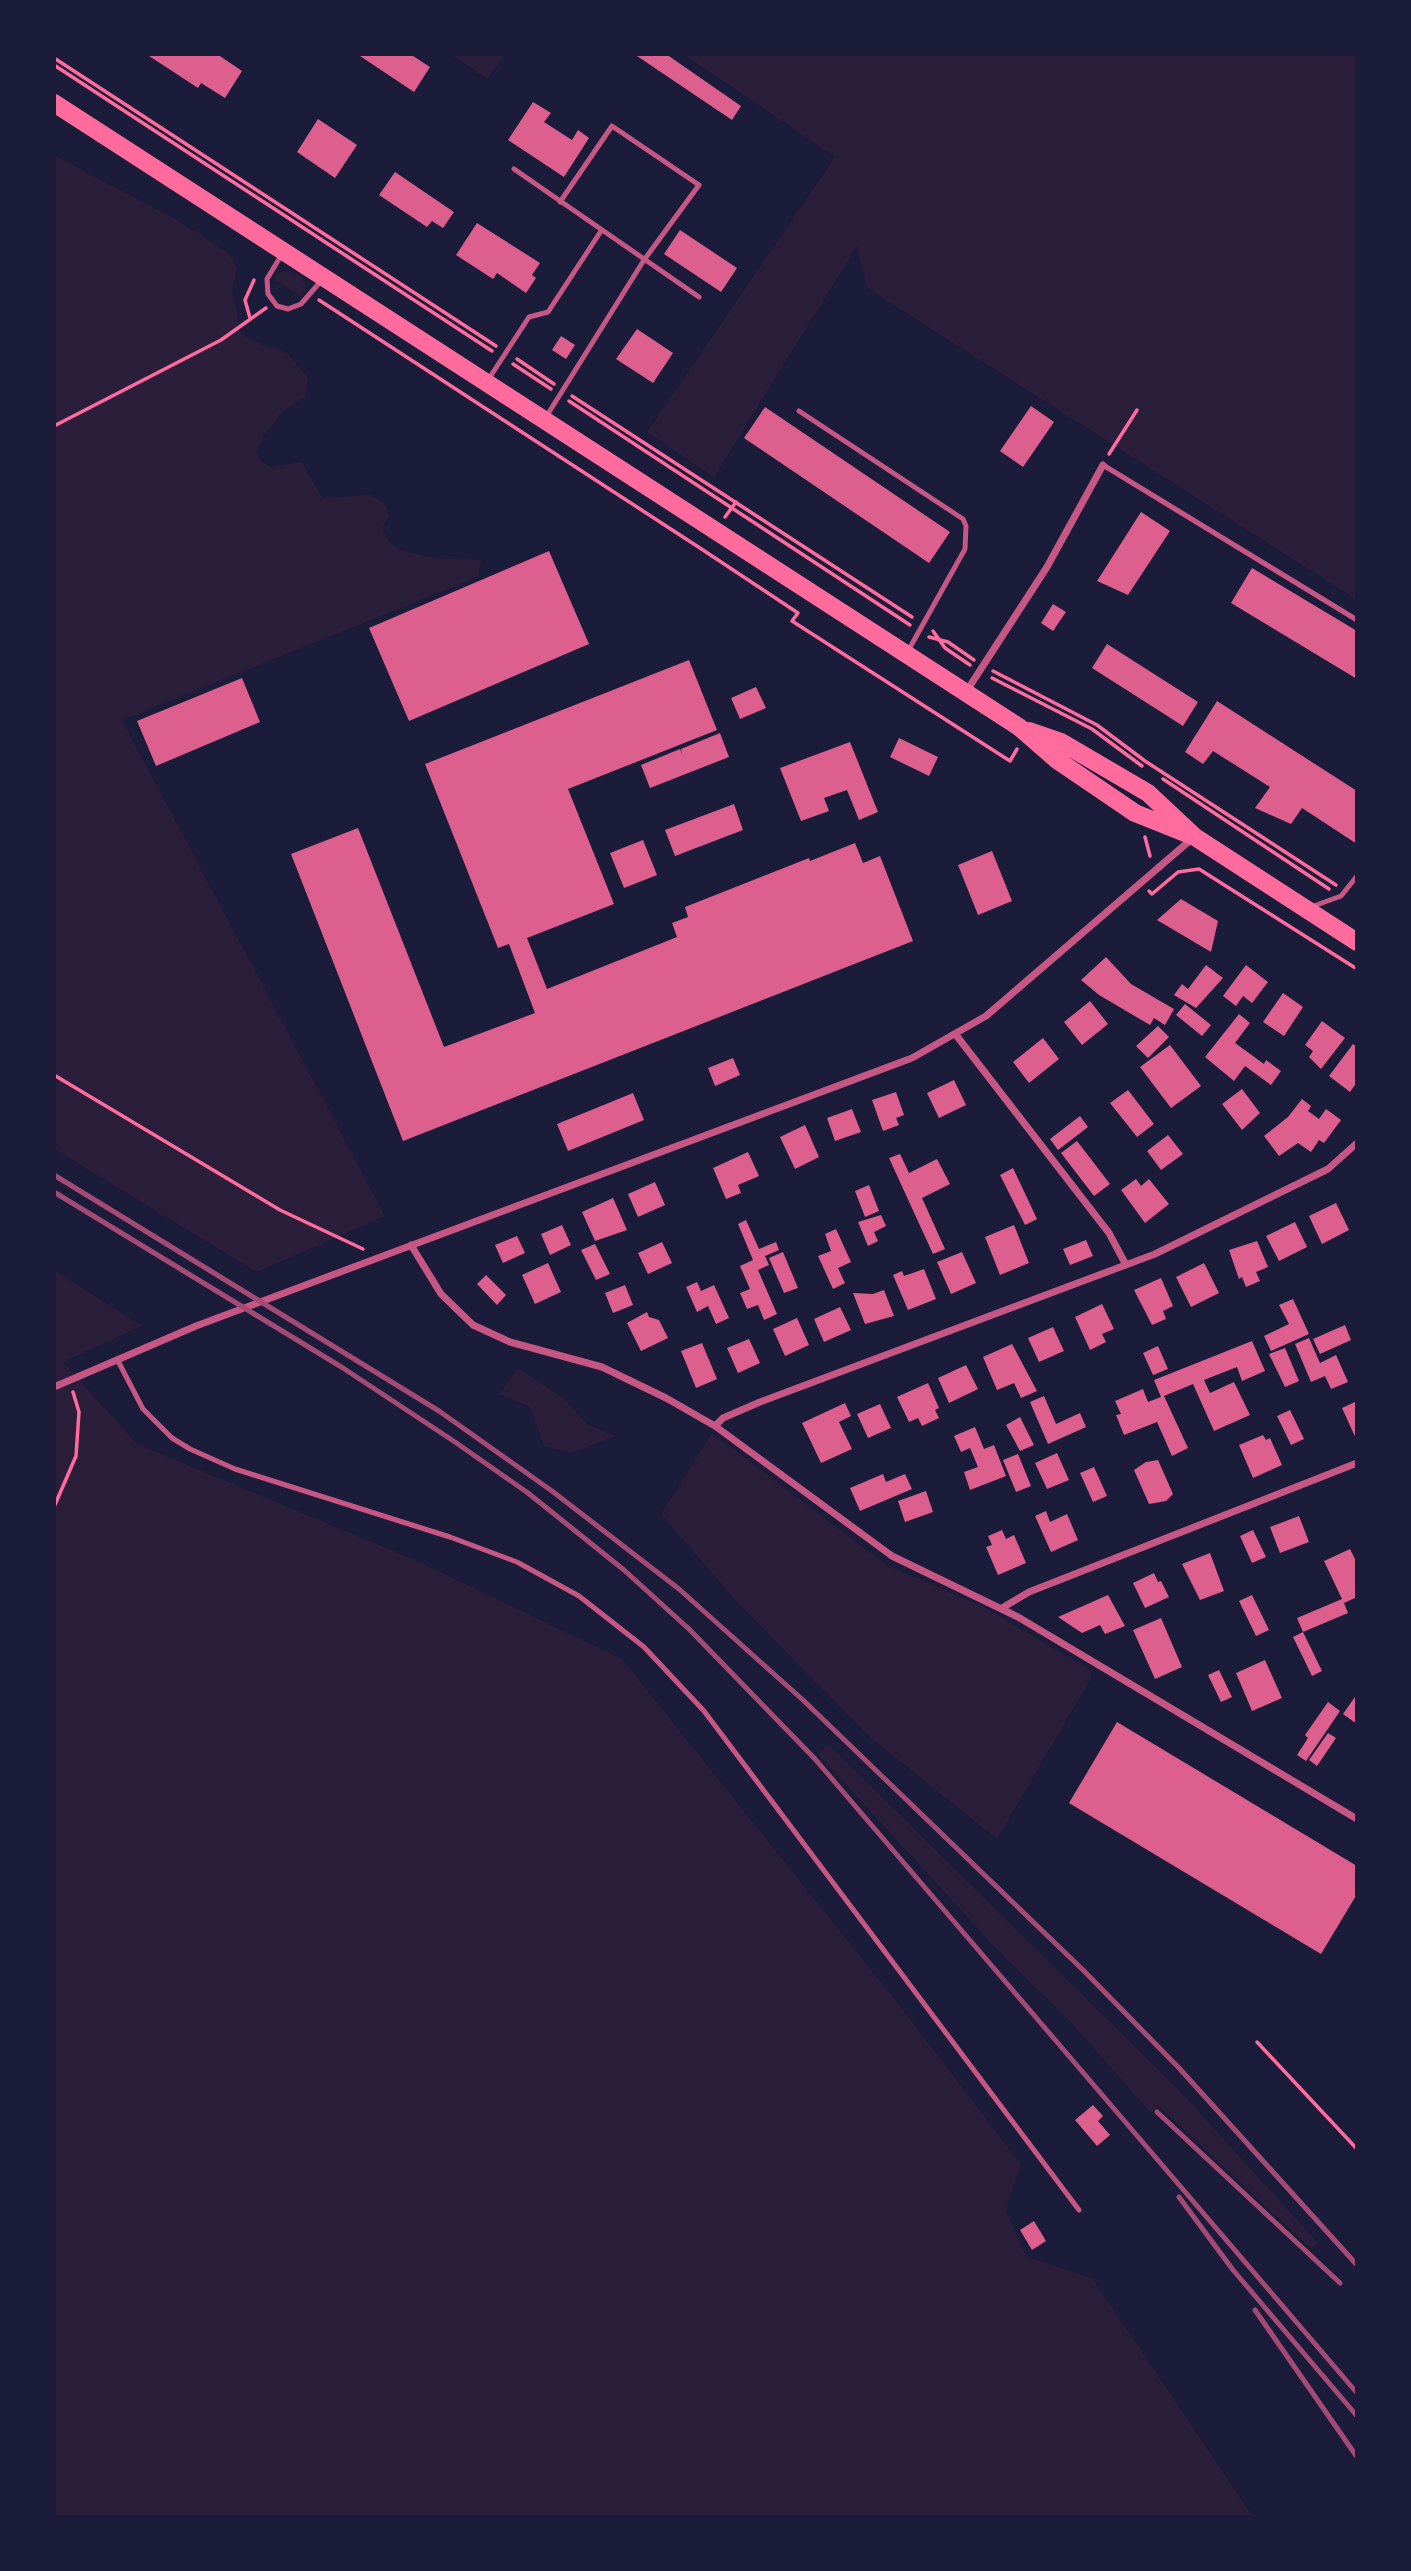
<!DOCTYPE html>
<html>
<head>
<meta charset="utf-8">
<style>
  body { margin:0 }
  #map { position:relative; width:1411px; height:2571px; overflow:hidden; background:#1b1b3a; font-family:"Varela Round",sans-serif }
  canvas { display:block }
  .frame { position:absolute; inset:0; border:56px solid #1b1b3a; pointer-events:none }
</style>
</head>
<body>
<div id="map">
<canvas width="1411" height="2571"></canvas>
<div class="frame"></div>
</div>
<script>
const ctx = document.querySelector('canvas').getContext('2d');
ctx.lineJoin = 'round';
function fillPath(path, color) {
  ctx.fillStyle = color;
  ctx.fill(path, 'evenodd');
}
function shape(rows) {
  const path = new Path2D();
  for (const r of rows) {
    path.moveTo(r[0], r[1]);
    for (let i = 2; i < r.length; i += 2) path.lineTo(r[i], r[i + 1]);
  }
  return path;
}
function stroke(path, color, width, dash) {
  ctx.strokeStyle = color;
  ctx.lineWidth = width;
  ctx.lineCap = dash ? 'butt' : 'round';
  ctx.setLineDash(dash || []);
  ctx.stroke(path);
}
const green = shape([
  [451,54,506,54,487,79],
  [683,54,1357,54,1357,600,867,288,857,246,714,477,647,432,835,157],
  [54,155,177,220,227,252,233,259,237,269,232,290,241,333,249,340,287,353,308,378,306,396,280,414,262,439,256,450,260,460,271,467,302,462,322,498,370,495,383,502,390,514,382,528,388,540,402,551,435,558,481,560,478,577,122,720,385,1216,257,1272,54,1149],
  [286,270,302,277,306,288,303,297,273,279,278,273],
  [54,1270,142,1326,63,1362,137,1444,415,1560,622,1659,907,2015,1021,2165,1005,2210,1027,2257,1093,2279,1253,2517,54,2517],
  [518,1368,564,1399,587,1424,616,1436,571,1453,544,1446,530,1407,499,1394],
  [712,1433,887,1565,986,1608,1091,1670,1091,1678,997,1839,870,1737,738,1603,661,1514],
  [828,1744,1179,2090,1318,2243,1311,2249,1159,2106,1151,2113,1067,2018,1004,1957,818,1754]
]);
const building = shape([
  [146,54,217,54,242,71,225,98,201,83,198,88],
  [357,54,410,54,430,67,414,92],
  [634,54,666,54,741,106,732,120],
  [533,102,551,113,544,122,572,140,578,130,589,138,564,177,508,140],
  [318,119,357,145,335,178,297,152],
  [395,172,454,212,443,228,432,221,427,227,379,195],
  [477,223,540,263,532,275,536,278,526,293,497,273,493,279,456,255],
  [680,230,737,268,721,292,664,254],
  [637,329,673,353,653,383,616,359],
  [561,336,575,345,566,359,552,350],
  [1031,406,1054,422,1023,467,1000,451],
  [765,407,950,532,929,563,744,438],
  [1141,512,1170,531,1128,595,1097,581],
  [549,551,589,644,409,721,369,628],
  [1252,568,1357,631,1357,679,1231,603],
  [1053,604,1066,612,1053,631,1041,623],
  [1107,644,1198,702,1183,726,1092,668],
  [689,660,717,730,568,789,614,904,527,938,547,989,677,937,672,923,688,917,685,907,809,858,810,861,855,843,863,863,880,856,913,941,403,1141,291,854,358,828,444,1047,535,1013,509,944,498,948,425,764],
  [242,678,260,722,156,766,137,721],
  [756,687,766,708,740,719,731,698],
  [1217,701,1357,791,1357,844,1302,808,1291,824,1255,808,1270,787,1213,751,1203,764,1185,752],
  [720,733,729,757,650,788,641,765,680,749,682,754,681,749],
  [899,738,938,757,929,776,890,757],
  [850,742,878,812,859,820,847,790,824,798,829,811,801,821,780,768],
  [734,804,743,830,675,856,665,830],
  [643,840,657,875,624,888,610,853],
  [992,851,1012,901,978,915,958,865],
  [1181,899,1218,921,1211,952,1157,920],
  [1106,957,1131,984,1174,1009,1165,1025,1154,1018,1150,1025,1099,995,1081,980],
  [1206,965,1223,978,1196,1008,1174,995,1182,984,1188,989],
  [1246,965,1268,982,1252,1003,1243,996,1236,1006,1223,996],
  [1283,993,1303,1007,1284,1036,1263,1022],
  [1090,1001,1108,1024,1082,1045,1064,1022],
  [1185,1004,1211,1025,1202,1036,1176,1015],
  [1239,1014,1250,1023,1235,1043,1264,1064,1266,1060,1281,1071,1271,1085,1245,1066,1234,1081,1205,1057],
  [1322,1021,1345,1038,1321,1069,1309,1057,1313,1051,1305,1045],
  [1158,1026,1169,1037,1148,1058,1136,1046],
  [1043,1038,1059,1059,1029,1083,1013,1062],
  [1353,1044,1357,1047,1357,1082,1350,1092,1329,1076],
  [1170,1045,1201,1086,1171,1108,1140,1067],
  [733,1058,740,1075,715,1086,708,1068],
  [954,1080,966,1105,939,1118,927,1093],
  [1242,1089,1260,1113,1242,1130,1222,1104],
  [1128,1090,1154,1124,1137,1137,1110,1103],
  [896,1092,904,1115,896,1118,899,1125,883,1131,872,1100],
  [633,1093,644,1120,568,1151,557,1124],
  [1302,1099,1311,1106,1308,1111,1319,1119,1326,1109,1341,1120,1324,1143,1319,1140,1311,1152,1298,1143,1279,1156,1264,1136,1288,1117],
  [852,1109,861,1132,835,1141,827,1118],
  [1080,1116,1088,1127,1058,1150,1050,1139],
  [805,1125,819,1157,795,1169,780,1137],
  [1168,1135,1183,1154,1161,1170,1147,1151],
  [1077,1141,1110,1184,1094,1196,1061,1153],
  [748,1152,759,1176,738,1185,741,1193,726,1199,713,1168],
  [900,1154,909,1173,937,1159,950,1184,922,1198,945,1249,933,1254,889,1158],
  [1013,1168,1037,1219,1025,1225,1000,1175],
  [1136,1179,1141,1186,1149,1179,1169,1204,1145,1223,1121,1190],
  [655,1182,665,1205,638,1217,628,1194],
  [869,1185,879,1211,865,1217,855,1191],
  [613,1198,627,1230,595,1241,582,1212],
  [1336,1203,1349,1230,1322,1244,1309,1216],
  [881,1215,886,1226,874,1232,878,1241,868,1246,858,1222],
  [746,1220,759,1249,776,1242,779,1250,765,1256,769,1265,758,1270,777,1314,764,1320,758,1305,747,1309,740,1293,750,1289,740,1266,753,1260,738,1224],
  [1295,1222,1307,1247,1279,1261,1266,1236],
  [562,1225,571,1245,550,1255,541,1234],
  [1014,1225,1029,1263,1000,1275,985,1237],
  [836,1229,851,1262,838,1268,845,1283,833,1289,818,1256,831,1251,825,1234],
  [517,1236,525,1253,503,1263,495,1245],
  [1086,1240,1093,1256,1070,1265,1063,1249],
  [1257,1241,1268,1267,1256,1272,1260,1281,1246,1287,1242,1277,1239,1279,1229,1250],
  [662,1242,672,1263,648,1274,638,1253],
  [595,1244,610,1274,596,1280,581,1250],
  [783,1252,798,1288,784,1293,769,1258],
  [962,1252,976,1283,951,1294,937,1262],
  [548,1263,561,1292,535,1304,522,1275],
  [1204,1263,1219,1293,1191,1307,1176,1277],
  [924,1269,936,1299,908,1310,893,1275,902,1271,904,1276],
  [486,1275,506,1295,497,1305,477,1284],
  [1161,1278,1173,1306,1163,1311,1166,1319,1152,1325,1134,1290],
  [697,1282,701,1291,714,1285,729,1318,716,1324,708,1306,697,1312,686,1287],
  [625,1285,633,1305,613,1313,605,1293],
  [884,1290,894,1316,865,1324,853,1293,873,1294],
  [1293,1299,1309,1334,1271,1351,1264,1336,1289,1324,1279,1305],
  [1102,1304,1114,1329,1102,1334,1106,1342,1090,1350,1075,1317],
  [840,1307,851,1330,824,1342,814,1319],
  [647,1312,649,1317,659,1320,668,1338,641,1351,627,1323],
  [797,1318,809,1345,785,1356,773,1329],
  [1345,1325,1351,1340,1320,1354,1313,1339],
  [1053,1327,1064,1351,1039,1362,1028,1338],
  [1309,1338,1320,1363,1336,1355,1348,1382,1331,1389,1325,1376,1311,1382,1295,1344],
  [749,1339,760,1363,738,1373,727,1348],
  [1252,1341,1265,1371,1242,1381,1237,1367,1204,1380,1210,1393,1234,1382,1250,1415,1214,1431,1193,1384,1164,1396,1188,1448,1172,1456,1157,1422,1124,1435,1116,1415,1121,1414,1115,1401,1143,1389,1148,1402,1161,1397,1154,1380],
  [702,1343,717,1379,696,1388,681,1351],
  [1012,1344,1037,1391,1021,1398,1014,1383,997,1390,983,1357],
  [1158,1346,1168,1369,1153,1375,1143,1353],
  [1285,1348,1299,1381,1285,1387,1269,1354],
  [966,1365,978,1389,949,1403,938,1378],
  [928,1383,939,1408,935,1410,939,1418,922,1426,918,1418,909,1422,897,1397],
  [1044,1396,1056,1424,1080,1413,1086,1427,1048,1444,1030,1402],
  [1357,1401,1357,1441,1342,1408],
  [845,1403,851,1416,839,1422,852,1449,821,1463,802,1423],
  [880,1404,891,1428,868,1438,857,1414],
  [1290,1410,1304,1439,1291,1445,1277,1416],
  [1020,1417,1034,1445,1020,1451,1006,1425],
  [975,1427,984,1449,994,1445,1006,1476,970,1490,964,1472,978,1467,970,1448,961,1452,954,1436],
  [1263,1435,1266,1440,1270,1438,1282,1465,1253,1478,1239,1445],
  [1057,1453,1069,1480,1047,1489,1035,1463],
  [1018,1454,1031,1486,1016,1492,1003,1460],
  [1158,1460,1173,1494,1166,1501,1149,1504,1134,1470,1146,1462],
  [1094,1467,1107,1496,1093,1502,1080,1473],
  [883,1474,886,1482,905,1474,912,1489,860,1511,850,1488],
  [926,1491,933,1512,905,1522,898,1501],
  [1046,1511,1050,1522,1067,1514,1078,1540,1051,1552,1035,1516],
  [1299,1516,1309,1542,1280,1553,1270,1527],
  [1002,1530,1006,1539,1014,1535,1026,1563,998,1575,986,1547,992,1545,988,1536],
  [1253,1530,1266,1557,1252,1563,1240,1536],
  [1350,1549,1357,1563,1357,1597,1344,1603,1348,1613,1303,1632,1297,1618,1342,1599,1324,1561],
  [1210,1553,1224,1591,1200,1600,1182,1564],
  [1154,1573,1158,1582,1161,1581,1169,1597,1145,1608,1133,1583],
  [1108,1595,1125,1626,1105,1634,1100,1625,1082,1633,1058,1617],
  [1252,1595,1269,1630,1256,1636,1239,1601],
  [1161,1618,1182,1667,1155,1679,1133,1630],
  [1303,1632,1322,1671,1312,1676,1293,1637],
  [1265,1660,1282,1698,1252,1711,1236,1673],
  [1219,1670,1232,1697,1221,1702,1208,1675],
  [1357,1694,1357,1724,1343,1714],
  [1328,1702,1340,1711,1306,1761,1297,1755,1308,1738,1305,1735],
  [1117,1722,1357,1866,1357,1894,1321,1954,1069,1803],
  [1328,1733,1336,1738,1317,1766,1309,1760],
  [1093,2105,1103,2116,1098,2121,1110,2135,1097,2146,1075,2120],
  [1034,2221,1046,2241,1032,2250,1020,2230]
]);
const path = shape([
  [54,58,496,346],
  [54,65,492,351],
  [319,300,703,550,798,613,792,621,1010,761,1017,749],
  [250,318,245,300,254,280],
  [517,359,554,384],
  [513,364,551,389],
  [572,396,912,617],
  [569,401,910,625],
  [54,426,221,340,266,308],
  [1109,454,1137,410],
  [725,517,736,502],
  [933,631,945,648,970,665],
  [929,637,948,642,974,660],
  [993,671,1097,725,1145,761,1336,885],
  [992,678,1092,729,1142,766],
  [1163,779,1329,889],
  [1145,837,1150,856],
  [1149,891,1152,894,1178,872,1199,869,1357,969],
  [54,1075,280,1210,363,1249],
  [54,1507,76,1456,79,1412,73,1392],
  [1257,2042,1357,2149]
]);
const service = shape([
  [514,169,699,297],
  [282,254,267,279,268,294,277,306,288,309,301,304,321,281],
  [488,380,529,317,548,312,601,231],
  [799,411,963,519,966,526,965,549,908,651],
  [546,417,644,260,699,185,612,126,560,202],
  [1103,465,1357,620],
  [1311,907,1341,896,1357,876],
  [117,1359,143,1409,172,1438,190,1449,235,1469,450,1537,517,1562,579,1596,644,1647,704,1711,1079,2210]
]);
const minor = shape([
  [966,692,1047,567,1103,465],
  [956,1035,1109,1233,1126,1265],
  [411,1245,441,1294,473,1325,510,1342,602,1367,666,1398,715,1426,892,1556,1018,1617,1357,1819],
  [54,1387,196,1326,912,1058,986,1016,1194,837],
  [715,1426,723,1418,760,1402,1155,1254,1328,1169,1357,1143],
  [1002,1608,1029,1592,1357,1463]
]);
const primary = shape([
  [54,103,1019,727,1057,760,1135,813,1195,837],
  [1029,731,1061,742,1148,793,1195,837,1357,942]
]);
const rail = shape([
  [54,1175,439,1411,552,1491,679,1589,804,1701,1083,1970,1179,2068,1357,2265],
  [54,1192,343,1368,455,1442,528,1493,624,1570,689,1629,815,1759,1357,2393],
  [1157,2112,1340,2283],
  [1179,2197,1233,2270,1357,2416],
  [1255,2310,1357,2457]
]);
fillPath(green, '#2a1e3b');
fillPath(building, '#dd5f8e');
stroke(path, '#ff6b9d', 3.5);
stroke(service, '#c65784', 5);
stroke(minor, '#c65784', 7);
stroke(primary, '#ff6b9d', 18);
stroke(rail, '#a44b75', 5);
</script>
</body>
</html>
